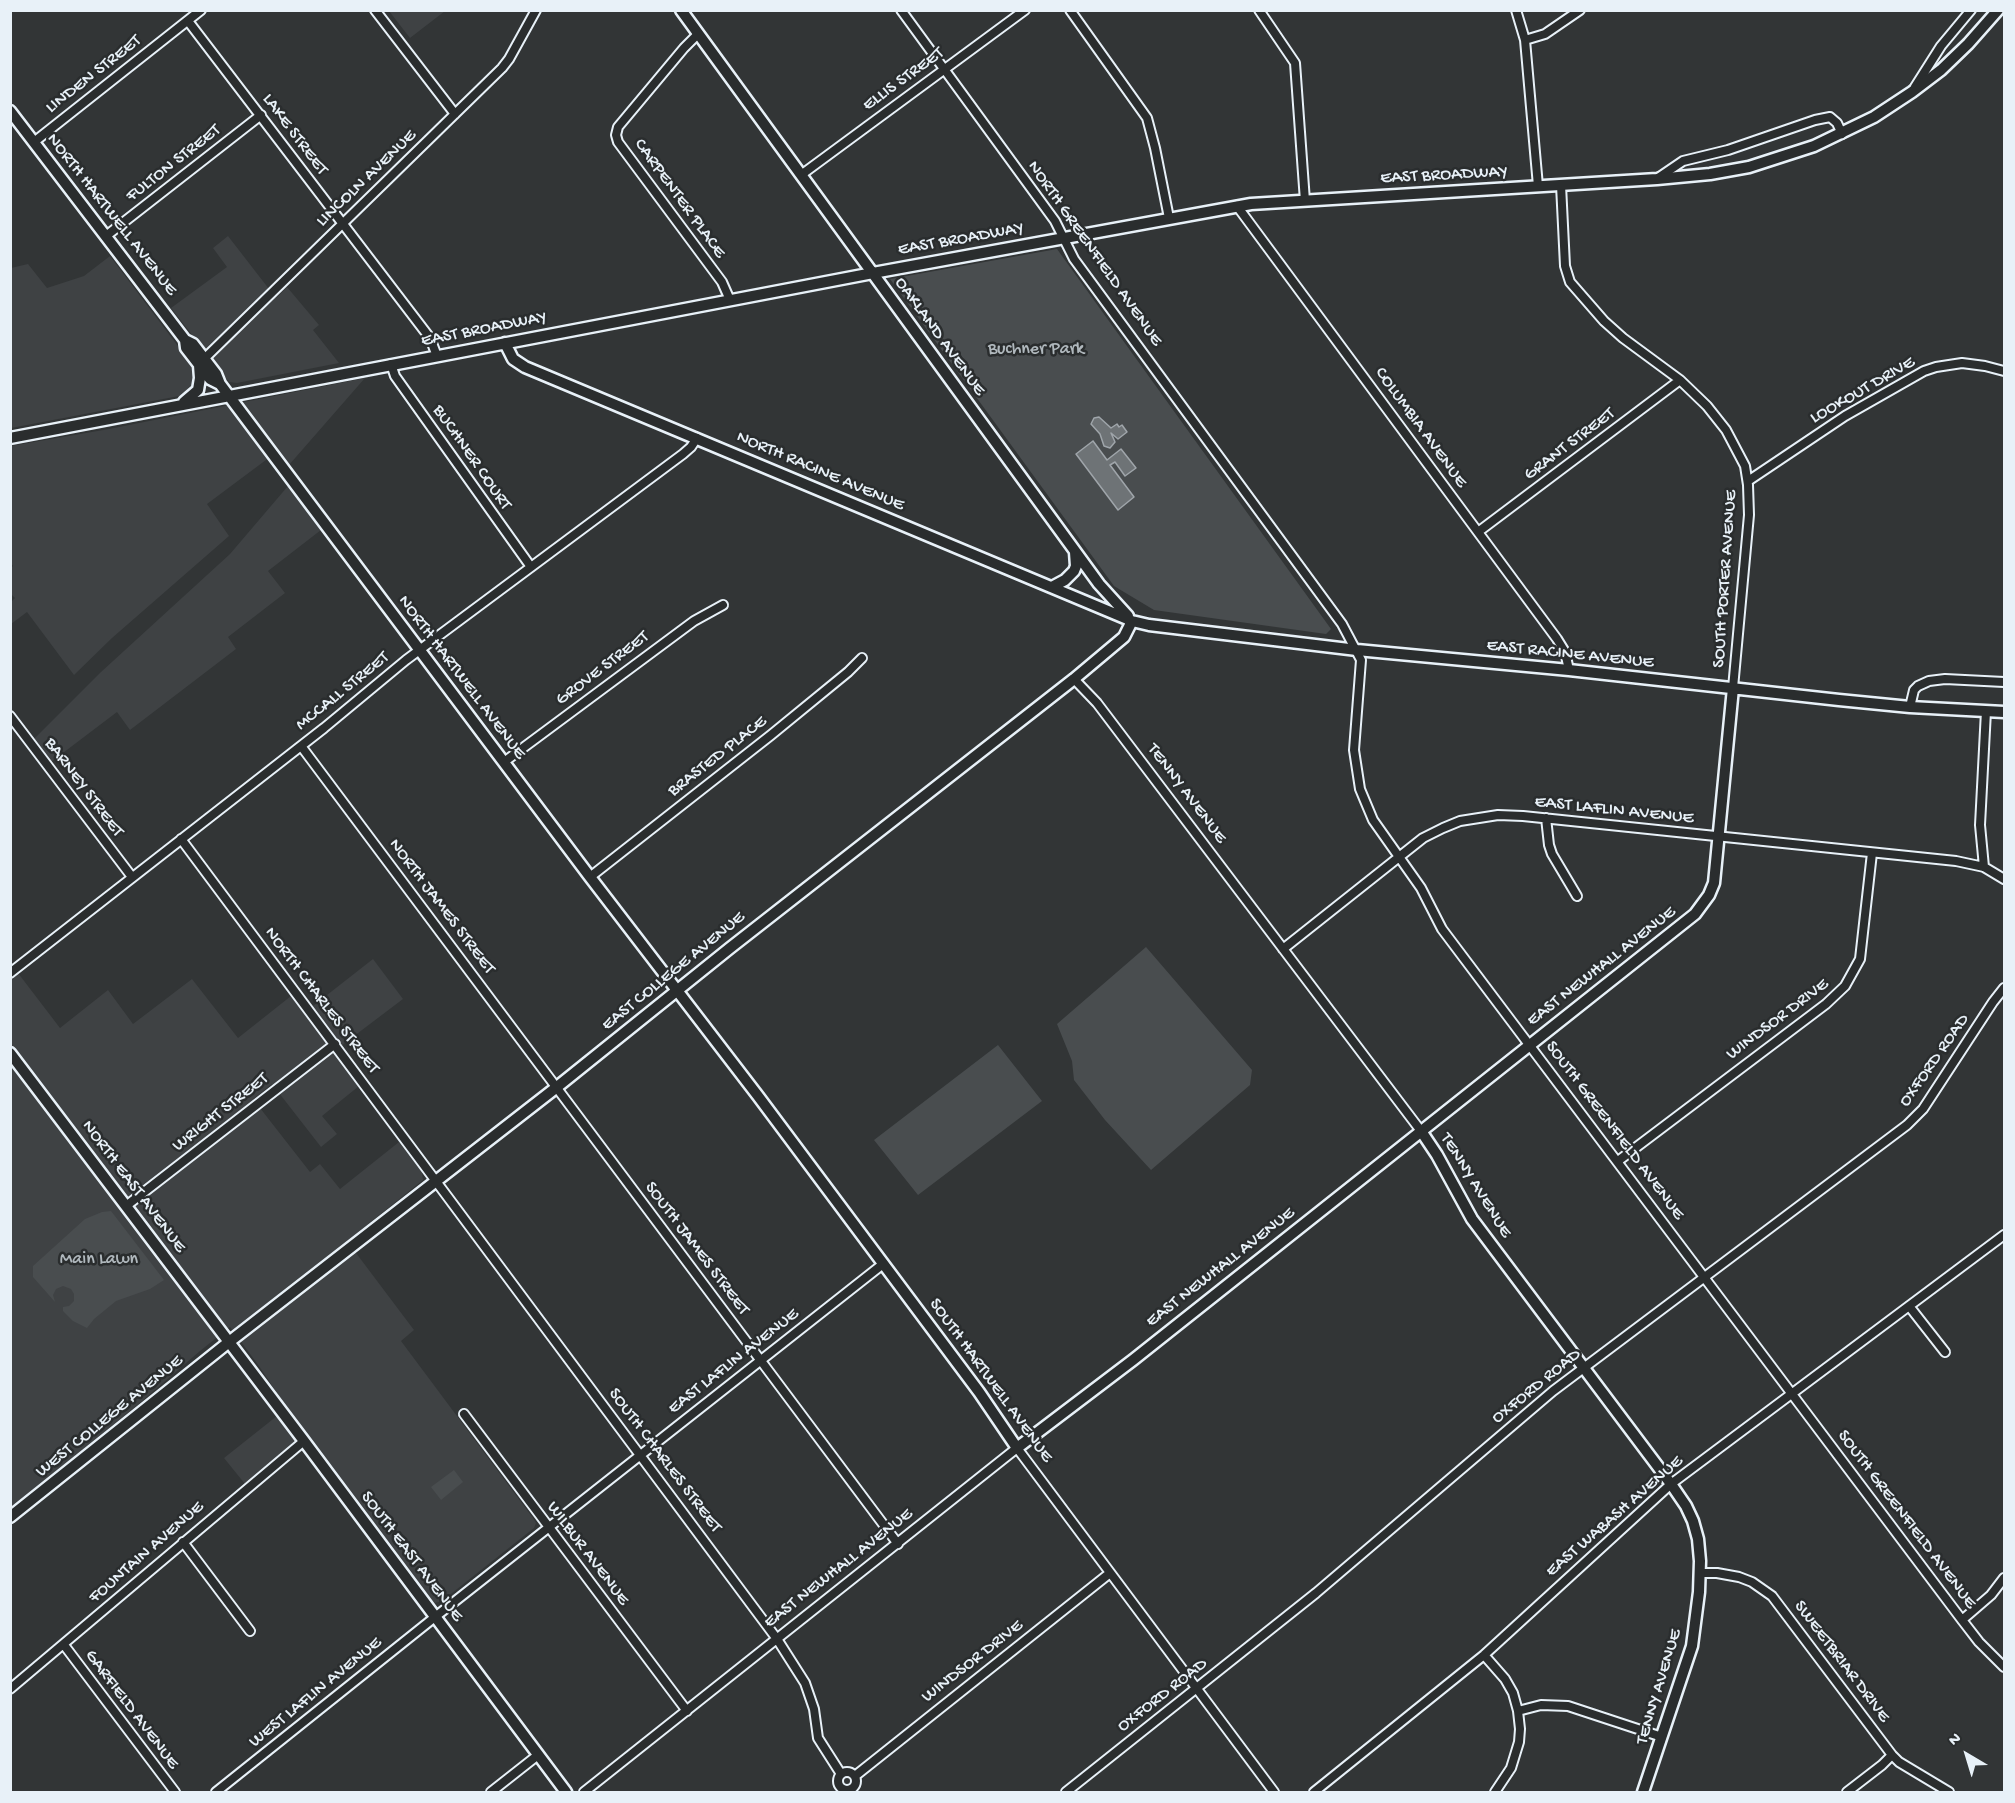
<!DOCTYPE html>
<style>
body{margin:0}
#map{position:relative;width:2015px;height:1803px;overflow:hidden;background:#323536;font-family:"Gochi Hand",sans-serif}
canvas{display:block}
.frame{position:absolute;inset:0;border:12px solid #e8f1f8;pointer-events:none}
.north{position:absolute;left:1937px;top:1725px;width:60px;height:60px;-webkit-text-stroke:4px #2a2d2e;paint-order:stroke;rotate:322deg;font-size:16px;font-weight:700;line-height:24px;text-align:center;color:#e8f1f8}
.north::after{content:'';display:block;margin:auto;width:21px;height:27px;background:#e8f1f8;clip-path:polygon(50% 0,100% 100%,50% 72%,0 100%)}
</style>
<div id="map">
<canvas width="2015" height="1803"></canvas>
<div class="frame"></div>
<div class="north">N</div>
</div>
<script>
const context = document.querySelector('canvas').getContext('2d');
context.lineJoin = 'round';
function fillPath(path, color) { context.fillStyle = color; context.fill(path, 'evenodd'); }
const poly = rows => new Path2D(rows.map(r => 'M' + r).join(''));
function trace(path, color, width, dash) { context.strokeStyle = color; context.lineWidth = width; context.lineCap = dash ? 'butt' : 'round'; context.setLineDash(dash || []); context.stroke(path); }
function write(font, color, halo, rows, align = 'center') {
  context.font = font + ' "Gochi Hand",sans-serif'; context.lineWidth = 5; context.setLineDash([]); context.textBaseline = 'middle'; context.strokeStyle = halo; context.fillStyle = color; for (const [text, x, y, turn = 0] of rows) {
    context.save(); context.translate(x, y); context.rotate((+turn || 0) * Math.PI / 180); context.textAlign = isNaN(turn) ? turn : align; if (halo) context.strokeText(text, 0, 0); context.fillText(text, 0, 0); context.restore();
  }
}
fillPath(poly([
 [389,11,445,11,410,38],
 [228,236,276,298,287,287,319,325,313,330,339,363,237,383,229,382,171,308,227,267,213,248],
 [110,256,190,362,195,369,197,384,187,394,179,396,11,428,11,268,28,264,47,288,84,276],
 [365,378,289,465,278,451,207,504,229,536,112,638,74,675,27,612,11,624,11,602,15,598,10,593,11,568,13,566,10,562,11,446,109,429],
 [288,486,321,530,268,571,285,593,228,637,236,649,130,730,117,712,51,762,34,739,101,672,230,554],
 [373,959,403,999,333,1052,359,1086,322,1116,337,1134,321,1147,272,1084,253,1099,310,1172,320,1164,340,1189,399,1142,422,1172,423,1180,347,1241,414,1330,401,1341,533,1518,536,1523,534,1528,442,1601,435,1603,430,1600,307,1435,245,1484,224,1458,287,1408,259,1366,230,1327,200,1351,141,1402,11,1508,11,979,18,973,60,1028,108,990,133,1024,192,979,238,1038,291,996,304,1013]
]), '#3f4244');
fillPath(poly([
 [1057,249,1331,629,1326,634,1154,610,1114,586,890,279],
 [1146,947,1252,1070,1250,1085,1151,1170,1105,1120,1074,1080,1072,1061,1057,1024],
 [998,1045,1042,1101,918,1195,874,1140],
 [111,1211,164,1280,150,1289,116,1301,94,1319,87,1328,73,1321,63,1311,63,1307,69,1306,74,1301,74,1294,71,1289,63,1286,56,1289,53,1295,55,1302,33,1277,33,1266,85,1219,102,1212],
 [454,1470,463,1482,441,1500,431,1487]
]), '#494d4f');
const water = poly([
 [1099,417,1111,428,1117,424,1119,427,1122,425,1127,432,1118,439,1111,433,1115,442,1110,448,1104,446,1100,434,1091,424,1094,418,1099,417],
 [1093,441,1107,460,1121,449,1136,468,1125,476,1115,462,1110,465,1134,497,1118,510,1076,454,1093,441]
]);
fillPath(water, '#6e7376');
trace(water, '#9fa5aa', 1.5);
const street = poly([
 [375,10,455,114],
 [901,10,1055,221,1074,259,1342,624,1361,660,1354,750,1360,789,1373,820,1421,888,1442,929,1962,1620,1979,1642,2004,1667],
 [1070,10,1147,118,1155,148,1169,218],
 [1259,10,1295,63,1305,201],
 [1516,10,1525,40,1538,186],
 [188,21,430,338,437,356],
 [698,34,684,48,618,127,616,135,618,142,722,282,730,300],
 [1525,40,1545,34,1580,10],
 [1915,87,1941,46,1971,10],
 [34,142,201,10],
 [801,175,1025,10],
 [1658,178,1683,161,1728,150,1815,120,1830,117,1837,123,1842,134],
 [1561,185,1565,266,1570,282,1604,321,1623,338,1680,380,1707,406,1726,430,1745,466,1748,485,1749,515,1733,688],
 [1237,206,1557,639,1565,652,1569,670],
 [106,236,261,115],
 [204,359,502,68,509,59,536,10],
 [391,364,395,376,531,567],
 [1748,481,1845,416,1924,371,1936,367,1962,363,1985,366,2004,371],
 [1478,532,1680,380],
 [1074,679,1097,703,1421,1131],
 [1910,707,1914,690,1918,686,1929,681,1945,679,2004,682],
 [10,716,132,877],
 [301,746,898,1544],
 [504,762,694,621,723,605],
 [1546,818,1549,845,1552,854,1577,896],
 [181,839,777,1639,805,1683,814,1709,818,1738,841,1774],
 [1984,867,1980,825,1986,711],
 [590,877,771,735,848,672,862,658],
 [1283,949,1423,838,1443,828,1460,821,1498,815,1523,816,1956,861,1984,867,2004,879],
 [10,973,324,728,406,660,683,454,691,447,697,438],
 [1618,1161,1826,1004,1845,986,1860,959,1872,853],
 [126,1206,335,1044],
 [1909,1306,1945,1352],
 [464,1414,687,1711],
 [183,1542,250,1631],
 [1700,1573,1717,1573,1739,1577,1752,1582,1772,1596,1892,1755,1899,1762,1949,1792],
 [1962,1620,1991,1595,2004,1578],
 [64,1645,175,1792],
 [1484,1655,1505,1679,1513,1693,1518,1711,1520,1729,1519,1742,1511,1768,1495,1792],
 [10,1689,304,1441],
 [1518,1711,1541,1705,1568,1706,1662,1737],
 '838 1781a9 9 0 1 1 18 0a9 9 0 1 1-18 0Z',
 [855,1776,1110,1573],
 [216,1792,435,1617,883,1264],
 [491,1792,538,1755],
 [584,1792,1017,1448,1274,1792],
 [1066,1792,1316,1593,1553,1391,1907,1125,1923,1109,1993,1002,2004,988],
 [1314,1792,1484,1655,1671,1484,2004,1235],
 [1847,1792,1882,1765,1892,1755]
]);
const secondary = poly([
 [681,10,1099,584,1128,616],
 [10,111,185,340,193,344,216,374,220,384,590,877,758,1096,979,1392,1017,1448,1133,1360,1695,914,1709,895,1714,883,1733,688],
 [185,340,186,348,210,379,220,384],
 [505,343,513,359,525,367,1132,621,1149,625,1357,650,1569,670,1839,700,1910,707,2004,712],
 [184,402,198,390,200,378,199,365],
 [10,438,873,273,1251,204,1657,179,1710,174,1749,167,1814,146,1874,117,1912,92,1941,70,1968,44,1998,10],
 [1052,587,1065,580,1074,571,1076,566,1075,552],
 [10,1053,304,1441,566,1792],
 [1421,1131,1437,1155,1472,1219,1671,1484,1686,1506,1693,1521,1698,1539,1700,1561,1699,1592,1692,1646,1643,1792],
 [10,1517,229,1342,557,1087,730,948,1074,679,1124,637,1132,621]
]);
trace(street, '#e8f1f8', 12);
trace(secondary, '#e8f1f8', 15);
trace(street, '#2a2d2e', 8);
trace(secondary, '#2a2d2e', 10);
write('18px', '#e8f1f8', '#2a2d2e', [
 ["LINDEN STREET",94,75,-38],
 ["ELLIS STREET",904,80,-36],
 ["LAKE STREET",294,135,53],
 ["FULTON STREET",174,164,-38],
 ["EAST BROADWAY",1444,176,-3],
 ["LINCOLN AVENUE",367,179,-44],
 ["CARPENTER PLACE",679,199,54],
 ["NORTH HARTWELL AVENUE",111,215,52],
 ["EAST BROADWAY",961,240,-10],
 ["NORTH GREENFIELD AVENUE",1094,254,55],
 ["EAST BROADWAY",484,330,-11],
 ["OAKLAND AVENUE",939,337,54],
 ["LOOKOUT DRIVE",1863,391,-30],
 ["COLUMBIA AVENUE",1420,428,54],
 ["GRANT STREET",1570,445,-37],
 ["BUCHNER COURT",471,458,55],
 ["NORTH RACINE AVENUE",820,472,23],
 ["SOUTH PORTER AVENUE",1726,579,-86],
 ["EAST RACINE AVENUE",1570,655,6],
 ["GROVE STREET",603,669,-37],
 ["NORTH HARTWELL AVENUE",461,678,53],
 ["MCCALL STREET",343,692,-39],
 ["BRASTED PLACE",718,757,-38],
 ["BARNEY STREET",83,788,53],
 ["TENNY AVENUE",1186,794,53],
 ["EAST LAFLIN AVENUE",1614,811,6],
 ["NORTH JAMES STREET",441,907,53],
 ["EAST NEWHALL AVENUE",1602,967,-38],
 ["EAST COLLEGE AVENUE",674,972,-39],
 ["NORTH CHARLES STREET",321,1001,53],
 ["WINDSOR DRIVE",1778,1020,-37],
 ["OXFORD ROAD",1935,1061,-55],
 ["WRIGHT STREET",221,1113,-38],
 ["SOUTH GREENFIELD AVENUE",1614,1131,53],
 ["TENNY AVENUE",1475,1186,58],
 ["NORTH EAST AVENUE",133,1187,53],
 ["SOUTH JAMES STREET",696,1249,53],
 ["EAST NEWHALL AVENUE",1221,1268,-38],
 ["EAST LAFLIN AVENUE",734,1362,-38],
 ["SOUTH HARTWELL AVENUE",990,1381,54],
 ["OXFORD ROAD",1537,1387,-39],
 ["WEST COLLEGE AVENUE",110,1417,-39],
 ["SOUTH CHARLES STREET",664,1461,53],
 ["EAST WABASH AVENUE",1615,1517,-41],
 ["SOUTH GREENFIELD AVENUE",1906,1520,53],
 ["FOUNTAIN AVENUE",147,1553,-41],
 ["WILBUR AVENUE",587,1554,53],
 ["SOUTH EAST AVENUE",411,1557,53],
 ["EAST NEWHALL AVENUE",839,1569,-38],
 ["WINDSOR DRIVE",973,1662,-38],
 ["SWEETBRIAR DRIVE",1841,1662,53],
 ["TENNY AVENUE",1660,1687,-73],
 ["WEST LAFLIN AVENUE",316,1693,-39],
 ["OXFORD ROAD",1163,1696,-38],
 ["GARFIELD AVENUE",131,1710,53]
]);
write('18px', '#b0b8bd', '#2a2d2e', [
 ["Buchner Park",1036,350],
 ["Main Lawn",99,1260]
]);
</script>
